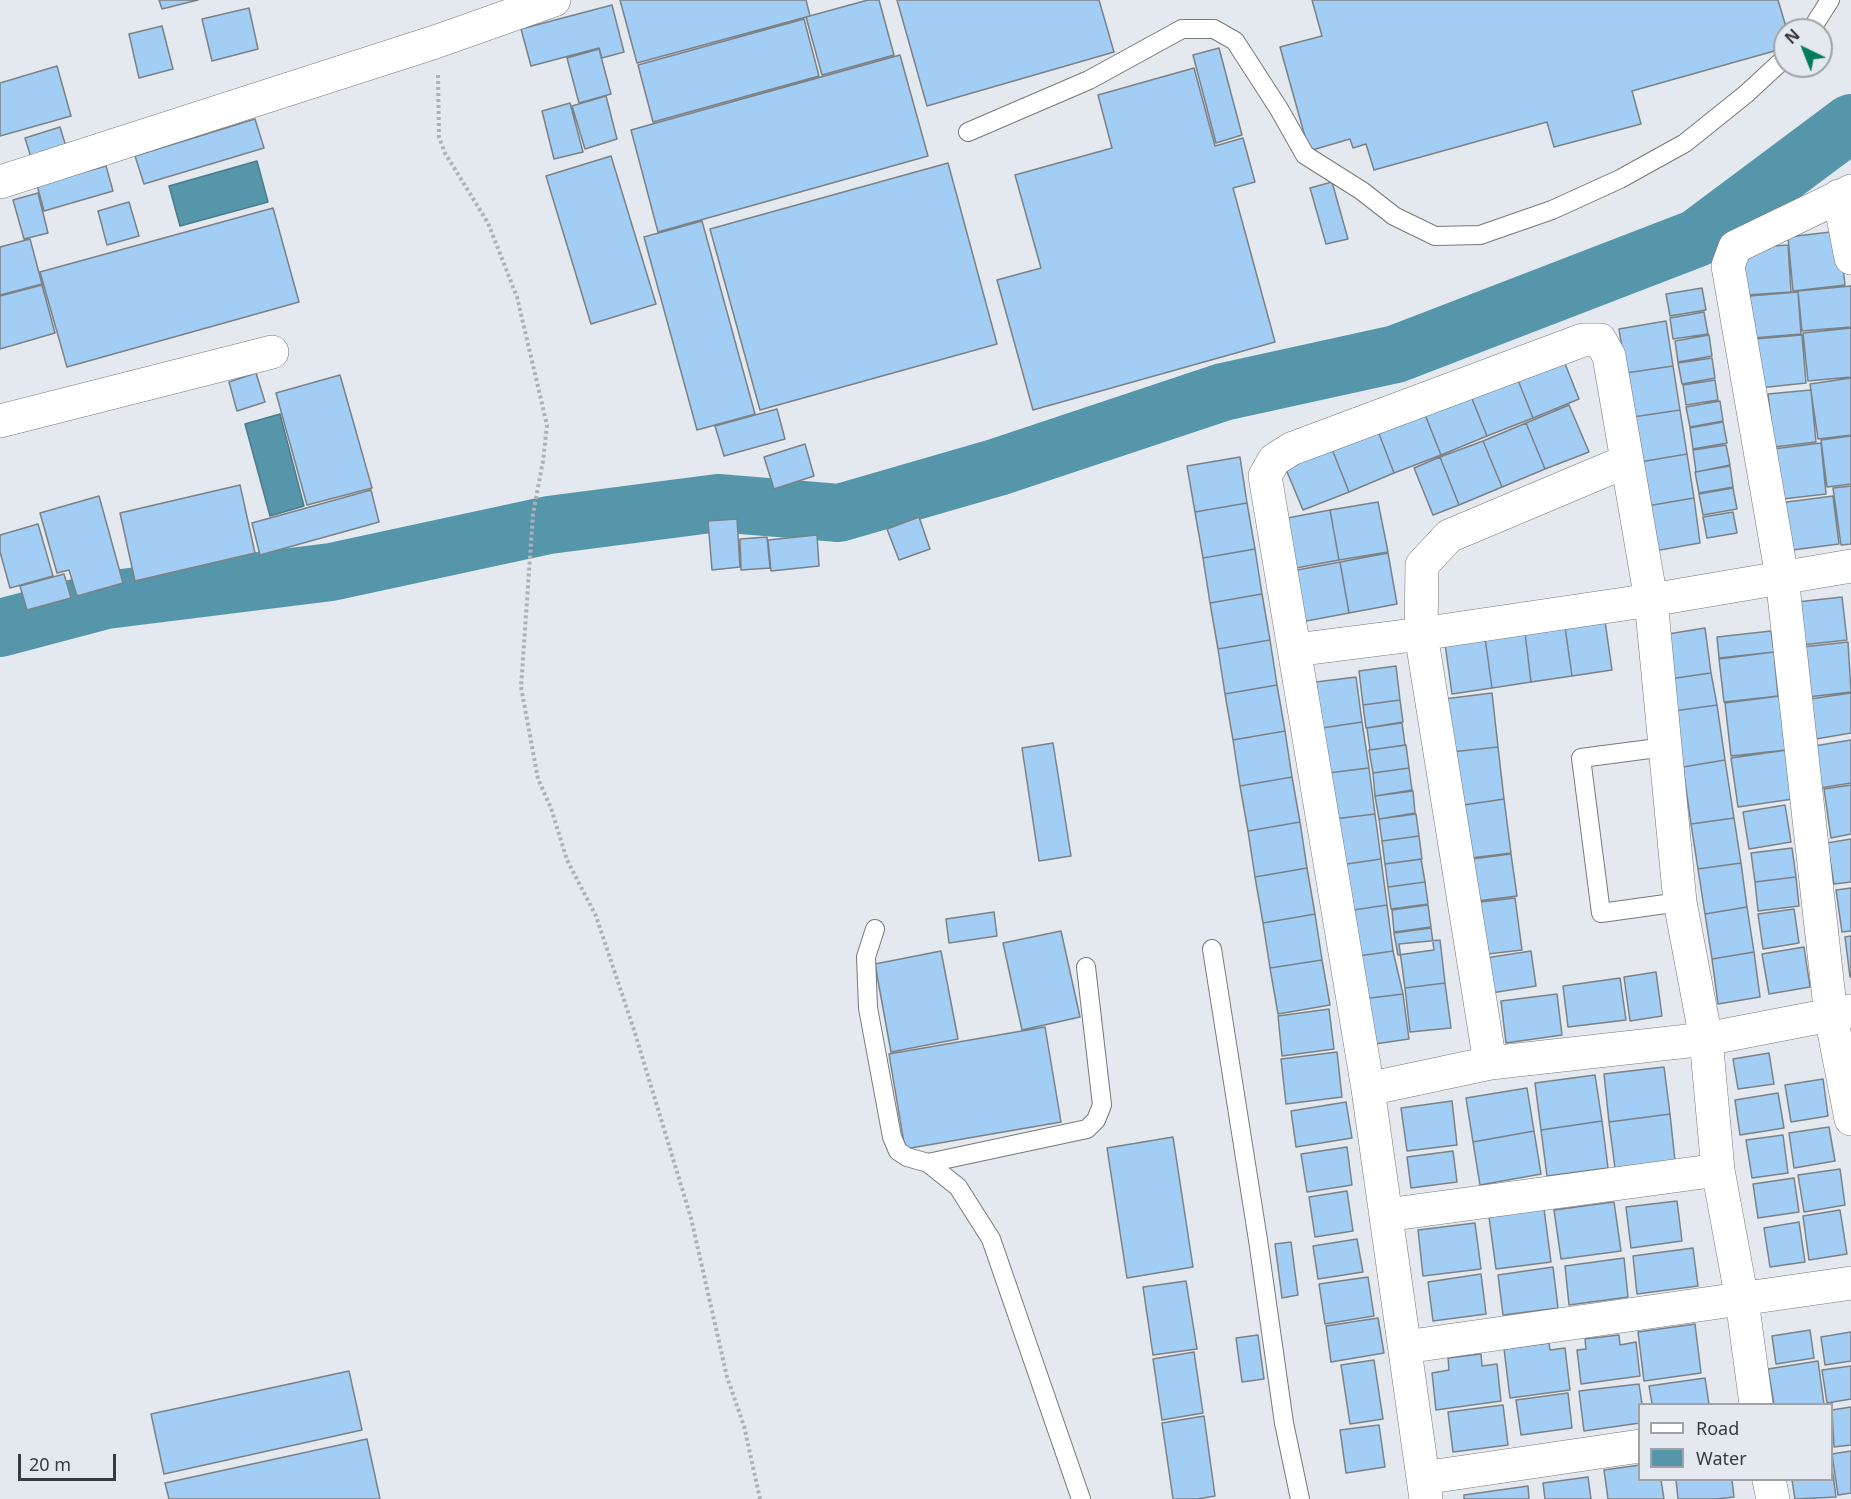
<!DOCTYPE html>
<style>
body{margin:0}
#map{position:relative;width:1851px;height:1499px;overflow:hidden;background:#e3e9ee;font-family:"Noto Sans",sans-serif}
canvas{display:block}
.legend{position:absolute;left:1638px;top:1403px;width:195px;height:78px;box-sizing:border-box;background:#e3e9ee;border:2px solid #9fa3a7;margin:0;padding:8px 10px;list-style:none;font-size:18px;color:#383b3d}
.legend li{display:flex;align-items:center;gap:12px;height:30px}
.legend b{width:30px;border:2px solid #9fa3a7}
.north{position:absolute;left:1773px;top:18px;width:60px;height:60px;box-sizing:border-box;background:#e3e9ee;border:2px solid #9fa3a7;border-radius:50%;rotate:317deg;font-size:16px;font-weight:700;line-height:24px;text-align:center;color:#383b3d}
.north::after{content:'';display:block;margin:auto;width:21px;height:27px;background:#037c5a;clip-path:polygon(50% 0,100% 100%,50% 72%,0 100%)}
.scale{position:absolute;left:18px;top:1454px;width:98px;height:27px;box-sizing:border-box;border:3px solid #383b3d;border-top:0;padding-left:8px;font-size:18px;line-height:21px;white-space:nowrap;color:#383b3d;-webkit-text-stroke:4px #e3e9ee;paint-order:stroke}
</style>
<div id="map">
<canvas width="1851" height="1499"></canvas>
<ul class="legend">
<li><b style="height:8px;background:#fff"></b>Road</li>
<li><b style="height:16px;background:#5696aa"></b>Water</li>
</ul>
<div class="north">N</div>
<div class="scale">20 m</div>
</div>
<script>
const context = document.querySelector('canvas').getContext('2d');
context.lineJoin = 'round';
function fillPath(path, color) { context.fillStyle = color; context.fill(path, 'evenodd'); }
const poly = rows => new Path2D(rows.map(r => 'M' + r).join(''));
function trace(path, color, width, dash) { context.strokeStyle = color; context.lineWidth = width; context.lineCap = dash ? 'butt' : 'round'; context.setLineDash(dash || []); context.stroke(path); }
const water = poly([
 [257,161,268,202,180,226,169,186,257,161],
 [280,414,304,506,270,516,245,424,280,414]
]);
fillPath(water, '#5696aa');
trace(water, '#4d7b89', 1.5);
trace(poly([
 [0,628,106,600,331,572,549,525,718,503,839,513,998,467,1223,392,1396,354,1697,238,1851,123]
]), '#5696aa', 58);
const building = poly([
 [159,0,198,0,162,9,159,0],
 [620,0,806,0,810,16,637,63,620,0],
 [868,0,879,0,894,55,822,75,806,17,868,0],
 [897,0,1099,0,1114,52,927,106,897,0],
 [1312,0,1778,0,1787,30,1785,30,1785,48,1632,91,1641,124,1554,147,1547,122,1374,170,1366,144,1353,148,1350,139,1309,151,1280,47,1322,36,1312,0],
 [612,5,624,52,602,58,599,48,531,66,521,29,612,5],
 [249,8,258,49,212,61,202,19,249,8],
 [804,19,819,76,653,122,638,65,804,19],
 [162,26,173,69,139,78,129,34,162,26],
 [1219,48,1242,135,1216,143,1193,55,1219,48],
 [599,49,611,94,579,103,567,58,599,49],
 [900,55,928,156,658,232,631,130,900,55],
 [57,66,71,116,0,136,0,83,57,66],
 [1194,68,1215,146,1243,138,1255,182,1233,188,1275,342,1033,410,997,280,1041,268,1015,175,1112,148,1098,95,1194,68],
 [606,96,617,139,585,149,572,106,606,96],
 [570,103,583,152,554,159,542,111,570,103],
 [255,119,264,148,144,184,135,156,255,119],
 [60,127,74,173,39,184,25,138,60,127],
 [611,156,656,304,591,324,546,176,611,156],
 [948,163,997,344,760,410,710,229,948,163],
 [106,166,113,191,44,211,37,185,106,166],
 [1332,182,1348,239,1326,244,1310,188,1332,182],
 [38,193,48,233,24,239,13,200,38,193],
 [129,202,139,236,107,245,98,211,129,202],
 [273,208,299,302,67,367,40,272,273,208],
 [702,221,755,414,697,430,644,237,702,221],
 [1839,231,1845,285,1793,291,1788,237,1839,231],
 [30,239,42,284,0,295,0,247,30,239],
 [1788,245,1791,292,1746,295,1743,248,1788,245],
 [42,285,55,333,0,349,0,296,42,285],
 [1851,286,1851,327,1802,331,1798,291,1851,286],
 [1702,288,1706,310,1670,316,1666,294,1702,288],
 [1798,292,1801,334,1753,338,1750,296,1798,292],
 [1704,312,1708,334,1673,339,1670,318,1704,312],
 [1666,321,1673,366,1626,373,1619,329,1666,321],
 [1851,328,1851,377,1808,381,1803,333,1851,328],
 [1709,335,1712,356,1678,362,1675,341,1709,335],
 [1802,335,1806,383,1759,388,1755,339,1802,335],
 [1562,356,1579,399,1533,418,1516,375,1562,356],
 [1712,358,1715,378,1682,384,1678,363,1712,358],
 [1673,366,1680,410,1633,417,1626,373,1673,366],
 [256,373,265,402,237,411,229,382,256,373],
 [340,375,372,488,307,505,276,393,340,375],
 [1516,375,1533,418,1487,436,1470,394,1516,375],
 [1851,378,1851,435,1818,439,1810,384,1851,378],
 [1715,380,1718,400,1686,405,1683,385,1715,380],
 [1811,390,1816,442,1774,447,1768,394,1811,390],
 [1470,394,1487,436,1441,455,1424,412,1470,394],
 [1720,401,1723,421,1690,427,1686,407,1720,401],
 [1569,405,1589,452,1545,469,1526,423,1569,405],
 [777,409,785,439,724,456,715,426,777,409],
 [1680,410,1687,454,1640,462,1633,417,1680,410],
 [1424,412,1441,455,1394,473,1378,431,1424,412],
 [1723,422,1727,443,1693,449,1690,428,1723,422],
 [1526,423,1545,469,1502,487,1483,441,1526,423],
 [1378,431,1394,473,1349,492,1332,449,1378,431],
 [1851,436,1851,484,1827,487,1821,440,1851,436],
 [1483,441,1502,487,1459,505,1440,457,1483,441],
 [1821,443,1826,494,1783,499,1773,449,1821,443],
 [805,444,814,476,774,489,764,457,805,444],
 [1726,445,1730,465,1696,472,1693,450,1726,445],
 [1332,449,1349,492,1303,510,1285,467,1332,449],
 [1687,454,1694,498,1647,506,1640,462,1687,454],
 [1240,457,1247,503,1195,512,1187,466,1240,457],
 [1440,457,1459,505,1433,515,1414,468,1440,457],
 [1730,466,1733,487,1699,493,1695,472,1730,466],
 [240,485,255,553,135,581,120,513,240,485],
 [1851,486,1851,544,1841,545,1833,488,1851,486],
 [1733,488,1737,509,1703,515,1699,494,1733,488],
 [371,490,379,522,260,555,252,523,371,490],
 [99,496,123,583,77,596,69,570,57,573,40,513,99,496],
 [1833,496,1839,544,1785,551,1779,503,1833,496],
 [1694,498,1700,543,1654,551,1647,506,1694,498],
 [1378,502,1388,552,1339,560,1330,510,1378,502],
 [1247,503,1255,549,1203,558,1195,512,1247,503],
 [1330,510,1339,560,1291,569,1282,519,1330,510],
 [1733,512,1737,533,1707,538,1703,517,1733,512],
 [919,517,930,549,899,560,887,529,919,517],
 [737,519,740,567,712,570,708,521,737,519],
 [38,524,53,576,10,588,0,552,0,535,38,524],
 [817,535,819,566,771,571,768,540,817,535],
 [767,537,770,568,741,570,740,539,767,537],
 [1255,549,1262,594,1210,603,1203,558,1255,549],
 [1388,553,1397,604,1349,613,1340,562,1388,553],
 [1340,562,1349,613,1301,622,1292,571,1340,562],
 [64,574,71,598,27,610,20,586,64,574],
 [1262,594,1270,640,1218,649,1210,603,1262,594],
 [1842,597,1847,640,1802,645,1797,602,1842,597],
 [1605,621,1612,670,1572,676,1565,627,1605,621],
 [1565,627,1572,676,1531,682,1525,633,1565,627],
 [1705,628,1711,673,1669,679,1662,635,1705,628],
 [1771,631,1774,652,1719,658,1717,637,1771,631],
 [1525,633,1531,682,1492,688,1485,638,1525,633],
 [1485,638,1492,688,1452,694,1445,644,1485,638],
 [1270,640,1277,685,1225,694,1218,649,1270,640],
 [1848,642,1851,692,1808,697,1802,647,1848,642],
 [1774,652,1778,696,1724,702,1719,659,1774,652],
 [1396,666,1400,700,1363,705,1359,671,1396,666],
 [1711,673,1717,705,1674,711,1669,679,1711,673],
 [1356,677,1362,722,1322,728,1316,682,1356,677],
 [1277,685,1285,731,1233,740,1225,694,1277,685],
 [1492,693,1498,747,1451,752,1444,699,1492,693],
 [1851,693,1851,733,1816,739,1810,699,1851,693],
 [1780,696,1786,750,1731,756,1725,703,1780,696],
 [1400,700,1403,722,1366,728,1363,705,1400,700],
 [1717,705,1725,760,1683,767,1674,711,1717,705],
 [1362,722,1369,768,1328,773,1322,728,1362,722],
 [1402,723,1405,745,1370,750,1367,728,1402,723],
 [1285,731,1292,777,1240,786,1233,740,1285,731],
 [1851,740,1851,783,1820,788,1814,746,1851,740],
 [1053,743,1071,856,1039,861,1022,748,1053,743],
 [1406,745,1409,768,1373,773,1369,750,1406,745],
 [1498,747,1504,799,1457,806,1451,752,1498,747],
 [1787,750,1793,799,1738,807,1731,758,1787,750],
 [1725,760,1734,818,1691,824,1683,767,1725,760],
 [1369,768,1375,814,1334,819,1328,773,1369,768],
 [1409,768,1412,790,1375,796,1373,773,1409,768],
 [1292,777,1300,822,1248,831,1240,786,1292,777],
 [1851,785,1851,834,1831,838,1824,789,1851,785],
 [1413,791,1415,813,1379,819,1375,796,1413,791],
 [1504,799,1511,853,1463,859,1457,806,1504,799],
 [1785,805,1791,842,1749,849,1743,812,1785,805],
 [1375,814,1381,859,1340,865,1334,819,1375,814],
 [1416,814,1419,836,1382,841,1379,819,1416,814],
 [1734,818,1741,863,1698,869,1691,824,1734,818],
 [1300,822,1307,868,1255,877,1248,831,1300,822],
 [1419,836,1422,859,1385,864,1382,841,1419,836],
 [1851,839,1851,882,1834,884,1827,843,1851,839],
 [1792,848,1796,877,1755,882,1751,853,1792,848],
 [1511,854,1517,896,1469,902,1464,860,1511,854],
 [1381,859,1387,905,1347,911,1340,865,1381,859],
 [1421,859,1425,882,1388,887,1385,864,1421,859],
 [1741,863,1747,907,1705,914,1698,869,1741,863],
 [1307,868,1315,914,1263,923,1255,877,1307,868],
 [1796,877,1799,906,1758,911,1755,882,1796,877],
 [1425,882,1428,904,1391,909,1388,887,1425,882],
 [1851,888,1851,931,1842,932,1836,890,1851,888],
 [1515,898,1522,950,1479,955,1472,903,1515,898],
 [1387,905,1393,951,1352,957,1347,911,1387,905],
 [1428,905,1431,927,1394,932,1392,910,1428,905],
 [1747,907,1754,952,1712,959,1705,914,1747,907],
 [1794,909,1799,943,1763,949,1758,914,1794,909],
 [994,912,997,936,949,943,946,919,994,912],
 [1315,914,1322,960,1270,968,1263,923,1315,914],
 [1431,928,1434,950,1398,955,1394,933,1431,928],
 [1061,931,1080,1017,1022,1030,1003,943,1061,931],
 [1851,936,1851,977,1850,977,1845,937,1851,936],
 [1440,940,1445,983,1405,988,1399,944,1440,940],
 [1804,947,1810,987,1769,994,1762,954,1804,947],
 [941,951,958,1039,891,1052,875,964,941,951],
 [1393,951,1403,994,1362,999,1352,957,1393,951],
 [1531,951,1536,986,1491,993,1485,958,1531,951],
 [1754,952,1760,997,1718,1004,1712,959,1754,952],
 [1322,960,1330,1005,1278,1014,1270,968,1322,960],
 [1656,972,1662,1016,1630,1021,1624,977,1656,972],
 [1620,978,1626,1020,1568,1027,1563,986,1620,978],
 [1445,983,1451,1028,1410,1032,1405,988,1445,983],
 [1403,994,1409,1039,1368,1045,1362,999,1403,994],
 [1557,994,1562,1035,1506,1043,1501,1001,1557,994],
 [1329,1009,1334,1049,1282,1056,1278,1016,1329,1009],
 [1045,1027,1061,1122,905,1149,889,1054,1045,1027],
 [1337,1052,1342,1097,1286,1104,1281,1059,1337,1052],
 [1769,1053,1774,1084,1738,1089,1733,1059,1769,1053],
 [1664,1067,1670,1114,1609,1122,1604,1074,1664,1067],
 [1595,1075,1602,1121,1541,1130,1535,1083,1595,1075],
 [1823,1079,1828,1116,1791,1122,1785,1085,1823,1079],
 [1527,1088,1534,1131,1473,1142,1466,1098,1527,1088],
 [1778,1093,1784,1128,1740,1135,1735,1100,1778,1093],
 [1452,1101,1457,1145,1407,1151,1401,1108,1452,1101],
 [1346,1102,1352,1138,1296,1147,1291,1111,1346,1102],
 [1670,1114,1675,1161,1615,1168,1609,1122,1670,1114],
 [1602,1121,1608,1168,1547,1176,1541,1130,1602,1121],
 [1829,1127,1835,1161,1794,1168,1789,1133,1829,1127],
 [1534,1131,1541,1174,1480,1185,1473,1142,1534,1131],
 [1783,1135,1788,1173,1752,1178,1746,1140,1783,1135],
 [1173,1137,1193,1267,1127,1278,1107,1148,1173,1137],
 [1347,1147,1352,1185,1307,1192,1301,1154,1347,1147],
 [1453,1151,1457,1182,1411,1188,1407,1157,1453,1151],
 [1840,1169,1845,1205,1804,1212,1798,1175,1840,1169],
 [1794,1178,1799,1212,1758,1218,1753,1184,1794,1178],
 [1347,1191,1353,1231,1315,1237,1309,1197,1347,1191],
 [1677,1201,1682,1241,1631,1248,1626,1207,1677,1201],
 [1614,1202,1621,1251,1561,1259,1554,1210,1614,1202],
 [1544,1209,1551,1262,1496,1269,1489,1217,1544,1209],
 [1840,1210,1847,1254,1809,1260,1803,1216,1840,1210],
 [1799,1222,1805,1262,1770,1267,1764,1228,1799,1222],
 [1475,1223,1481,1269,1423,1276,1418,1230,1475,1223],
 [1357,1239,1363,1272,1318,1279,1313,1246,1357,1239],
 [1291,1242,1298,1295,1282,1298,1275,1244,1291,1242],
 [1693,1248,1698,1286,1637,1294,1633,1256,1693,1248],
 [1624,1258,1628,1297,1569,1305,1565,1266,1624,1258],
 [1553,1267,1558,1308,1503,1315,1498,1275,1553,1267],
 [1481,1274,1486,1314,1433,1321,1428,1282,1481,1274],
 [1368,1277,1374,1316,1325,1324,1319,1284,1368,1277],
 [1186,1281,1197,1349,1153,1355,1143,1287,1186,1281],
 [1378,1318,1384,1353,1331,1362,1326,1326,1378,1318],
 [1695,1324,1701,1373,1644,1381,1638,1332,1695,1324],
 [1810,1330,1814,1358,1776,1364,1772,1336,1810,1330],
 [1851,1332,1851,1361,1825,1365,1821,1337,1851,1332],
 [1258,1335,1264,1379,1242,1382,1236,1338,1258,1335],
 [1619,1335,1620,1345,1636,1342,1640,1376,1581,1384,1577,1350,1586,1349,1585,1339,1619,1335],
 [1549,1343,1550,1350,1565,1348,1570,1390,1510,1398,1504,1349,1549,1343],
 [1194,1352,1203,1413,1162,1420,1153,1359,1194,1352],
 [1481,1354,1482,1366,1497,1364,1501,1401,1436,1410,1432,1373,1449,1370,1448,1358,1481,1354],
 [1374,1360,1383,1419,1350,1424,1341,1365,1374,1360],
 [1818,1361,1824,1404,1774,1404,1768,1369,1818,1361],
 [1851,1366,1851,1399,1827,1403,1822,1370,1851,1366],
 [349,1371,362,1430,164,1474,151,1414,349,1371],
 [1705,1378,1709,1404,1652,1404,1649,1386,1705,1378],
 [1639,1384,1642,1404,1640,1404,1640,1423,1584,1431,1579,1391,1639,1384],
 [1568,1393,1572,1428,1521,1435,1516,1400,1568,1393],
 [1503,1405,1508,1445,1453,1452,1448,1412,1503,1405],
 [1851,1407,1851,1445,1834,1447,1832,1410,1851,1407],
 [1204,1416,1215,1496,1197,1499,1173,1499,1162,1423,1204,1416],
 [1379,1425,1385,1467,1346,1473,1340,1430,1379,1425],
 [367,1439,380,1499,169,1499,165,1483,367,1439],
 [1851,1451,1851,1493,1838,1495,1832,1454,1851,1451],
 [1640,1465,1640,1480,1661,1480,1664,1499,1608,1499,1604,1470,1640,1465],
 [1832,1467,1836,1497,1795,1499,1792,1480,1832,1480,1832,1467],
 [1588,1477,1591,1499,1545,1499,1543,1483,1588,1477],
 [1676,1480,1732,1480,1734,1497,1716,1499,1678,1499,1676,1480],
 [1528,1486,1529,1499,1464,1499,1464,1495,1528,1486]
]);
fillPath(building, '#a2cef5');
trace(building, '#7c8186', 1.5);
const lane = poly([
 [1811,30,1830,0],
 [968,132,1089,80,1182,29,1214,29,1235,41,1279,109,1305,155,1362,191,1394,216,1435,236,1480,235,1552,210,1620,179,1685,143,1746,94,1785,58],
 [1665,747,1581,758,1601,913,1680,902],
 [875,929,866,957,868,1008,892,1137,898,1151,907,1157,928,1163,958,1187,991,1239,1081,1499],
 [1212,949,1258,1240,1284,1423,1300,1499],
 [928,1163,1087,1129,1096,1120,1102,1105,1086,967]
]);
const street = poly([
 [0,182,435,42,554,0],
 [1851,191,1735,247,1728,266,1782,577,1831,1016,1851,1119],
 [1839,196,1851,258],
 [0,421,272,352],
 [1295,650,1421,634,1651,600,1851,566],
 [1490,1063,1421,634,1422,565,1449,536,1627,461],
 [1368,1089,1490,1063,1706,1039,1851,1011],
 [1386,1215,1718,1170],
 [1405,1347,1851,1283],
 [1423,1478,1640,1446],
 [1769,1480,1773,1499],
 [1426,1499,1368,1089,1265,476,1274,460,1291,449,1583,340,1600,340,1609,356,1651,600,1680,902,1706,1039,1718,1170,1742,1300,1756,1404]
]);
trace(lane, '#74797e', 20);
trace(street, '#74797e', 34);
trace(poly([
 [438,75,439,137,445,153,488,223,517,297,547,425,543,461,533,514,521,687,538,779,551,808,567,860,596,916,634,1030,691,1218,727,1377,744,1426,760,1499]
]), '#adb2b6', 4, [3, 3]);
trace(lane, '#fff', 18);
trace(street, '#fff', 33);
</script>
